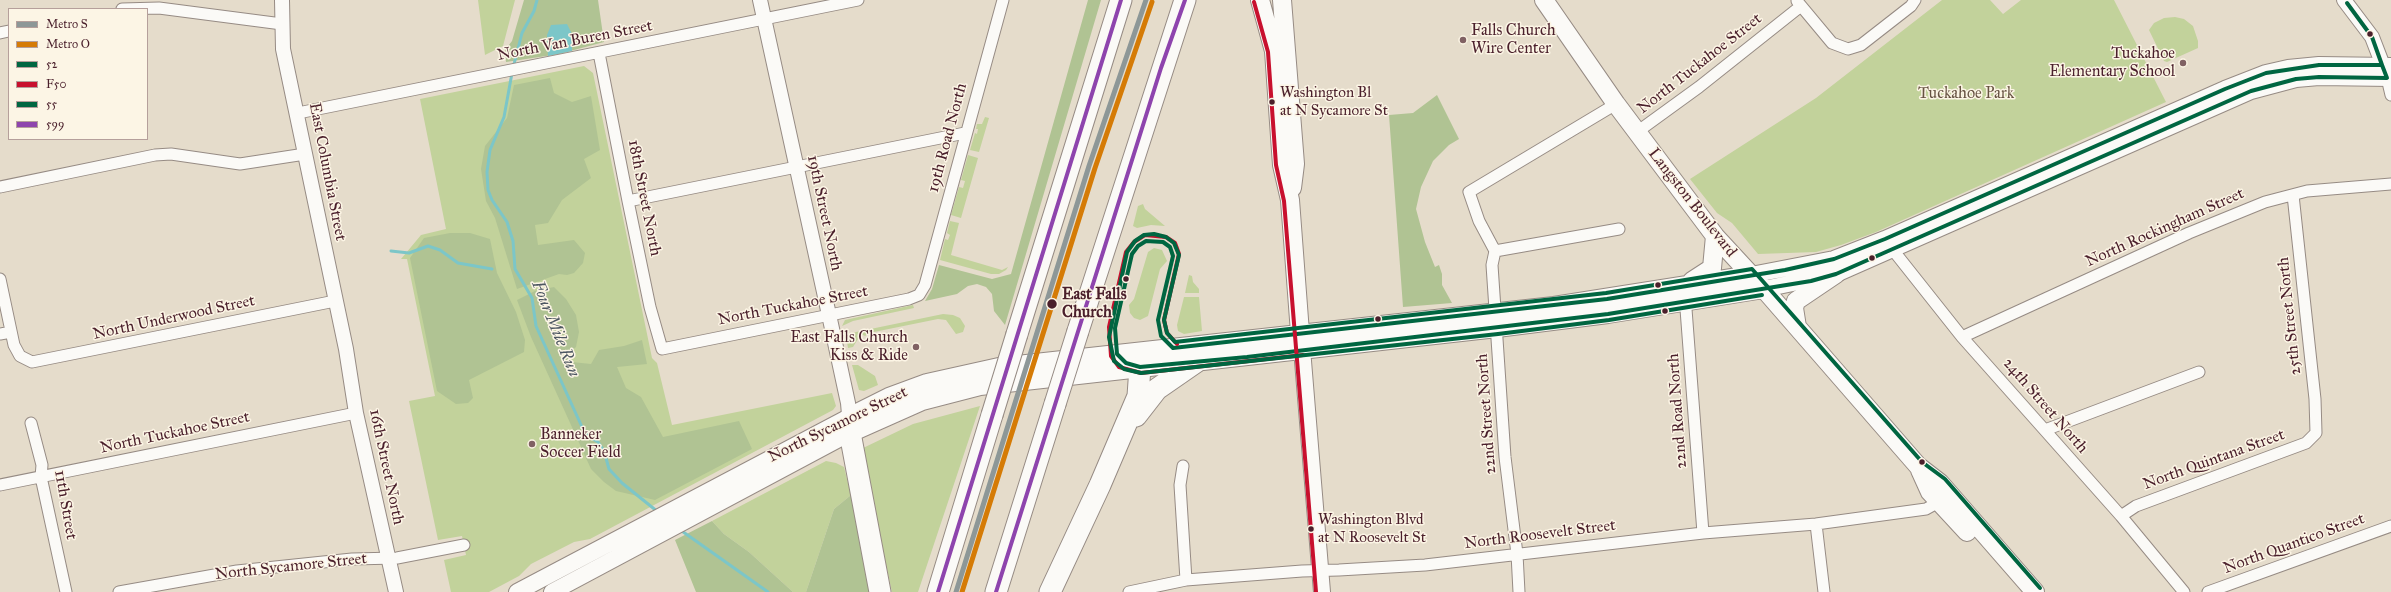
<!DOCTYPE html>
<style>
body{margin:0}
#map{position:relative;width:2391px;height:592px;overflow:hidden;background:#e5dccb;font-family:"IM FELL Great Primer",serif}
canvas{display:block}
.legend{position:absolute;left:8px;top:8px;width:140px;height:132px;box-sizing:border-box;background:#fcf5e5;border:1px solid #b59f9b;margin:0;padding:5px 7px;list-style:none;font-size:12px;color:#4a1f2b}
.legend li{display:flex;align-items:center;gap:8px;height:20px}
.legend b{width:20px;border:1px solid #b59f9b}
</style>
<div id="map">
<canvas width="2391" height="592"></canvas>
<ul class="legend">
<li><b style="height:5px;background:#8d9797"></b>Metro S</li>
<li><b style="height:5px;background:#d57b06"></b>Metro O</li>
<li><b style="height:5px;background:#006641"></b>52</li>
<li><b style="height:5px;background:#c8102e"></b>F50</li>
<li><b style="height:5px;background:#006641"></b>55</li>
<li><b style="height:5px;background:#8e44ad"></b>599</li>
</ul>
</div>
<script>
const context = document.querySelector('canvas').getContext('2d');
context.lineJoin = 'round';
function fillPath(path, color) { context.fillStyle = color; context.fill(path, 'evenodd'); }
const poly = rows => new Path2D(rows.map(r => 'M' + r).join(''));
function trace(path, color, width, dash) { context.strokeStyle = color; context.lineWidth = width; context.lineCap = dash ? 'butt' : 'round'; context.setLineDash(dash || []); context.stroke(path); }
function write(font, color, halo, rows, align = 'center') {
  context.font = font + ' "IM FELL Great Primer",serif'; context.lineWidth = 3; context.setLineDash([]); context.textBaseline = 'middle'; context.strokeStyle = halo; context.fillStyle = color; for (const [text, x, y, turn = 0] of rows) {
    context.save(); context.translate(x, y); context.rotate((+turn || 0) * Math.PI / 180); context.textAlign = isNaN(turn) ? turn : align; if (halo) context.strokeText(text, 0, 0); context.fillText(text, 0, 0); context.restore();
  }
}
fillPath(poly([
 [478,0,515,0,503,46,485,55],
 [1942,0,1990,0,2003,14,2021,0,2114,0,2166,102,1876,232,1841,245,1816,252,1758,254,1732,223,1717,213,1690,179,1816,98],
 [2175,17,2184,19,2193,26,2198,41,2198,48,2167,62,2164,61,2149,30,2154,23,2164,18],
 [584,66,593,73,652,358,657,363,672,425,832,393,836,406,833,410,590,539,574,542,531,564,519,576,489,592,451,592,444,560,466,555,462,536,438,540,409,401,435,396,407,259,401,259,421,235,446,229,420,99],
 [985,117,989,118,979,152,970,150,975,133,977,134,978,129,976,129,977,124,982,124],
 [968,155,978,158,961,218,951,215,959,187,963,188,965,181,961,180],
 [1143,204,1145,209,1165,226,1151,225,1137,228,1133,226,1138,206],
 [950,221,959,223,951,255,1002,270,1008,267,1006,270,999,274,991,274,940,260,945,239,948,240,950,235,947,233],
 [1154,248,1162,250,1167,261,1160,269,1148,316,1140,320,1134,318,1130,313,1129,305,1134,299,1148,252],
 [1189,275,1192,276,1193,282,1199,289,1199,293,1185,293],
 [1184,297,1199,297,1202,331,1184,334,1178,331,1177,325],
 [913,305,914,308,853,321,842,326,845,320],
 [943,314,953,315,960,318,965,326,963,332,956,334,946,320,938,319,869,333,865,336,861,334,853,347,848,348,846,336,856,332],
 [852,365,858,365,875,376,878,385,864,391,859,390],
 [980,406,918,592,892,592,861,449,913,424],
 [826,461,836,463,844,467,851,495,834,509,806,592,793,592,749,552,724,534,712,521]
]), '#c2d29b');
fillPath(poly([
 [524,0,598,0,604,42,559,54,506,62,505,50,512,41],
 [1088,0,1101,0,1005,325,994,311,992,294,986,287,977,284,968,286,957,294,925,301,932,289,939,265,992,279,1011,274],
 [550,78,554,93,572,102,591,96,600,150,584,159,591,178,562,200,548,223,535,225,538,245,574,240,585,253,583,263,574,273,567,275,559,274,517,289,495,218,486,201,481,169,485,146,507,118,514,85],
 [1437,95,1459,139,1449,145,1433,161,1421,187,1416,209,1425,242,1435,267,1439,265,1442,274,1442,285,1452,303,1403,307,1389,115,1413,113],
 [450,233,470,233,490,239,497,273,516,312,525,340,524,352,469,380,473,398,468,403,456,404,437,391,410,258,424,238],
 [554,287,566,299,576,315,579,332,576,347,567,355,572,362,591,364,599,350,624,346,642,340,647,364,617,367,626,388,641,397,663,437,739,421,752,449,655,500,616,491,604,482,591,469,531,337,517,300,535,291],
 [851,495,864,553,870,592,806,592,834,509],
 [712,521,724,534,749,552,793,592,696,592,675,540]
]), '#b0c393');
fillPath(poly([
 [567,24,572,34,572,51,548,56,547,35,551,25]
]), '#7cc6c8');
trace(poly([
 [513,68,522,33,534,11,537,0],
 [512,73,504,117,490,150,487,172,488,190,492,200,507,222,513,241,515,269,532,298,536,326,582,427,588,436,598,442,604,451,609,469,622,483,658,512],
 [391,251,409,253,428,246,440,250,458,263,492,269],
 [679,529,768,592]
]), '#7cc6c8', 3);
const minor = poly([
 [1797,1,1832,43,1848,49,1861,45,1911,6,1915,0],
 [122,9,159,8,282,24],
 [0,33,9,31],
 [599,53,628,201,650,307,662,349,909,299,919,295,925,285,1003,0],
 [2387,78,2391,95],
 [298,113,858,0],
 [1637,132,1699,87,1801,6],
 [0,187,155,155,171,154,240,164,305,154],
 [628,201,965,133],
 [1889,245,1962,337,2121,516,2184,592],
 [1495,251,1619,229],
 [0,279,14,345,20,356,32,362,335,301],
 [1685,296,1703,533],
 [0,334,11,332],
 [1962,337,2189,233,2265,202,2307,191,2391,184],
 [31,423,42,465,41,477,66,592],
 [2045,430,2199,372],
 [1183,466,1180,485,1186,580],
 [0,485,356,413],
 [2121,516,2136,506,2306,443,2316,433,2315,399,2293,195],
 [1816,524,1824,592],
 [119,592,237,571,352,559,397,558,464,545],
 [1129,592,1186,580,1302,571,1339,570,1425,565,1703,533,1816,524,1926,509,1944,499],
 [1519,592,1517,554,1505,457,1492,265,1495,251,1479,221,1469,192,1616,104],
 [2208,592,2391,526]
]);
const tertiary = poly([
 [282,0,283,49,346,349,356,413,396,592],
 [760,0,831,324,848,403,850,426],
 [2344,0,2372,37,2387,76]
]);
const secondary = poly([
 [1751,275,1834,259,1885,239,2225,89,2266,73,2288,68,2319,65,2391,66],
 [1764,289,1836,274,2251,91,2296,79,2319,77,2391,78],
 [1302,349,1322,592],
 [517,592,849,417],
 [552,592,850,433]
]);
const primary = poly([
 [1260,0,1274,51,1282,165,1290,200,1301,346],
 [1282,0,1295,164,1292,188],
 [1544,0,1616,104,1715,236,1764,289,1918,466,1940,483,2035,592],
 [1692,281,1712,268,1715,236],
 [1797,327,1794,308,1796,301,1836,274],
 [849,417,889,397,927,383,999,367,1554,306,1751,275],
 [850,433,922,401,980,386,1497,328,1608,314,1764,289],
 [1920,470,1930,492,1967,532]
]);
const motorway = poly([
 [1078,331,1185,0],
 [1017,334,1121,0],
 [1136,416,1157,389,1196,362],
 [850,433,880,592],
 [938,592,992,415],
 [996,592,1055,404],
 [1050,592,1100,485,1138,396,1140,367]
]);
trace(minor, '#968b84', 13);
trace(tertiary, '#968b84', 16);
trace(secondary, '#968b84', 18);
trace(primary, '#968b84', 20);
trace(motorway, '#968b84', 23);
trace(minor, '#fbfaf7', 11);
trace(tertiary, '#fbfaf7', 14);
trace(secondary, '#fbfaf7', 16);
trace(primary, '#fbfaf7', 18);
trace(motorway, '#fbfaf7', 21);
const motorwayBridge = poly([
 [1055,404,1078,331],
 [992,415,1017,334]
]);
trace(motorwayBridge, '#968b84', 23, []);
trace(motorwayBridge, '#fbfaf7', 21);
trace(poly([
 [2347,3,2372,37,2382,65],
 [2319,65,2382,65,2387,78,2319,77,2296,79,2251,91,1836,274,1811,281,1608,314,1247,357,1140,367,1126,363,1117,354,1115,328,1132,254,1138,246,1146,241,1163,242,1170,247,1173,256,1158,320,1161,336,1173,348,1607,299,1785,270,1834,259,1885,239,2225,89,2266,73,2319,65]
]), '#006641', 4);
trace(poly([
 [1254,2,1268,52,1276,165,1284,201,1316,592],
 [1177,344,1167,333,1164,320,1179,254,1175,243,1166,237,1145,235,1134,242,1126,252,1109,327,1111,356,1119,367,1141,373,1303,355]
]), '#c8102e', 4);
trace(poly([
 [1762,295,1609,320,1498,334,1141,373,1124,369,1114,361,1109,337,1127,252,1135,241,1144,235,1154,234,1166,237,1174,243,1179,255,1164,320,1167,333,1175,342,1606,293,1752,269,1922,462,1945,479,2040,588]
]), '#006641', 4);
trace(poly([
 [938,592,1121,0],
 [996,592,1161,68,1185,0]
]), '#8e44ad', 4);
trace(poly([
 [956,592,1089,166,1146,0]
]), '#8d9797', 5);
trace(poly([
 [962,592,1095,168,1152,2]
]), '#d57b06', 5);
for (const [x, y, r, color] of [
 [2370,34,3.5,"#4a1f2b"],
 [1463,40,4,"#806163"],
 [2183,63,4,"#806163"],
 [1272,102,3.5,"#4a1f2b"],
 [1872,258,3.5,"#4a1f2b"],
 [1126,279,3.5,"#4a1f2b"],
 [1658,285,3.5,"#4a1f2b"],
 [1052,304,5.5,"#4a1f2b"],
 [1665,311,3.5,"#4a1f2b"],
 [1378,319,3.5,"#4a1f2b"],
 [916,347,4,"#806163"],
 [532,444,4,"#806163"],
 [1922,462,3.5,"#4a1f2b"],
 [1311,529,3.5,"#4a1f2b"]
]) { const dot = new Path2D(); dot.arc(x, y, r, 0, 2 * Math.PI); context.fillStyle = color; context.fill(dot); trace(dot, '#fcf5e5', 1.5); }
write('15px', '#4a1f2b', '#fcf5e5', [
 ["Washington Bl",1280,93],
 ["at N Sycamore St",1280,111],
 ["Washington Blvd",1318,520],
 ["at N Roosevelt St",1318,538]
], 'left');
write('16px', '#4a1f2b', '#fcf5e5', [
 ["Falls Church",1471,31],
 ["Wire Center",1471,49],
 ["Tuckahoe",2175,54,"right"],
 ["Elementary School",2175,72,"right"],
 ["East Falls Church",908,338,"right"],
 ["Kiss & Ride",908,356,"right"],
 ["Banneker",540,435],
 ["Soccer Field",540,453]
], 'left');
write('16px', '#4a1f2b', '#fcf5e5', [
 ["North Van Buren Street",575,41,-11],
 ["North Tuckahoe Street",1700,64,-38],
 ["19th Road North",948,138,-75],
 ["East Columbia Street",327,172,79],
 ["18th Street North",644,198,79],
 ["Langston Boulevard",1692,203,52],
 ["19th Street North",824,213,78],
 ["North Rockingham Street",2165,228,-24],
 ["North Tuckahoe Street",793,306,-11],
 ["25th Street North",2290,316,-96],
 ["North Underwood Street",174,318,-12],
 ["24th Street North",2045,406,49],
 ["22nd Road North",1678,411,-94],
 ["22nd Street North",1487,414,-94],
 ["North Sycamore Street",838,425,-26],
 ["North Tuckahoe Street",175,433,-12],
 ["North Quintana Street",2214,460,-20],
 ["16th Street North",386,467,78],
 ["11th Street",65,505,80],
 ["North Roosevelt Street",1540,535,-7],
 ["North Quantico Street",2294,544,-20],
 ["North Sycamore Street",291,567,-6]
]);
write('16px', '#665241', '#fcf5e5', [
 ["Tuckahoe Park",1966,94]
]);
write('bold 16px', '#4a1f2b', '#fcf5e5', [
 ["East Falls",1062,295],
 ["Church",1062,313]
], 'left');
write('italic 17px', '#4c5661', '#fcf5e5', [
 ["Four Mile Run",555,329,68]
]);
</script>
